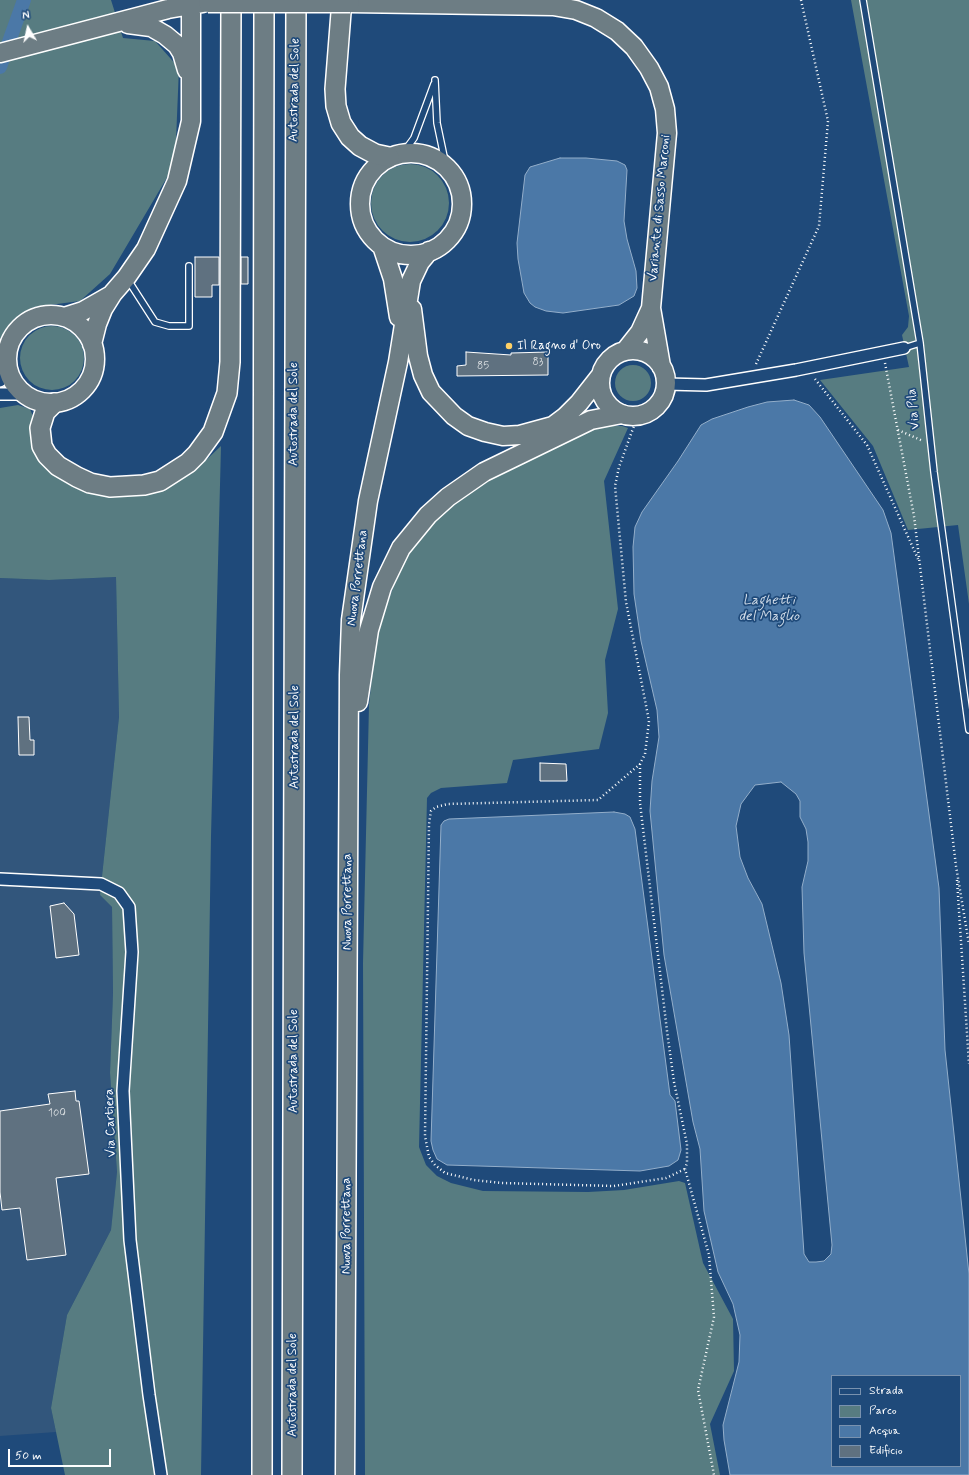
<!DOCTYPE html>
<style>
body{margin:0}
#map{position:relative;width:969px;height:1475px;overflow:hidden;background:#1f4a7a;font-family:Mynerve,sans-serif}
canvas{display:block}
.legend{position:absolute;left:831px;top:1375px;width:130px;height:92px;box-sizing:border-box;background:#1f4a7a;border:1px solid #7992af;margin:0;padding:5px 7px;list-style:none;font-size:12px;color:#fff}
.legend li{display:flex;align-items:center;gap:8px;height:20px}
.legend b{width:20px;border:1px solid #7992af}
.north{position:absolute;left:8px;top:8px;width:40px;height:40px;-webkit-text-stroke:3px #1f4a7a;paint-order:stroke;rotate:351deg;font-size:11px;font-weight:700;line-height:16px;text-align:center;color:#fff}
.north::after{content:'';display:block;margin:auto;width:14px;height:18px;background:#fff;clip-path:polygon(50% 0,100% 100%,50% 72%,0 100%)}
.scale{position:absolute;left:8px;top:1449px;width:103px;height:18px;box-sizing:border-box;border:2px solid #fff;border-top:0;padding-left:5px;font-size:12px;line-height:14px;white-space:nowrap;color:#fff;-webkit-text-stroke:3px #1f4a7a;paint-order:stroke}
</style>
<div id="map">
<canvas width="969" height="1475"></canvas>
<ul class="legend">
<li><b style="height:5px;background:#1f4a7a"></b>Strada</li>
<li><b style="height:11px;background:#577c81"></b>Parco</li>
<li><b style="height:11px;background:#4b78a7"></b>Acqua</li>
<li><b style="height:11px;background:#5f7180"></b>Edificio</li>
</ul>
<div class="north">N</div>
<div class="scale">50 m</div>
</div>
<script>
const context = document.querySelector('canvas').getContext('2d');
context.lineJoin = 'round';
function fillPath(path, color) { context.fillStyle = color; context.fill(path, 'evenodd'); }
const poly = rows => new Path2D(rows.map(r => 'M' + r).join(''));
function trace(path, color, width, dash) { context.strokeStyle = color; context.lineWidth = width; context.lineCap = dash ? 'butt' : 'round'; context.setLineDash(dash || []); context.stroke(path); }
function write(font, color, halo, rows, align = 'center') {
  context.font = font + ' Mynerve,sans-serif'; context.lineWidth = 3.5; context.setLineDash([]); context.textBaseline = 'middle'; context.strokeStyle = halo; context.fillStyle = color; for (const [text, x, y, turn = 0] of rows) {
    context.save(); context.translate(x, y); context.rotate((+turn || 0) * Math.PI / 180); context.textAlign = isNaN(turn) ? turn : align; if (halo) context.strokeText(text, 0, 0); context.fillText(text, 0, 0); context.restore();
  }
}
fillPath(poly([
 [116,577,119,717,100,895,112,907,113,993,110,1073,117,1172,111,1230,67,1315,51,1408,56,1432,0,1436,0,578,49,580]
]), '#32567c');
fillPath(poly([
 [0,0,111,0,123,38,155,41,179,68,175,164,110,274,80,301,34,307,15,318,4,334,0,355],
 [851,0,969,0,969,604,958,525,908,530,873,446,820,380,909,367,902,335,908,327,909,316],
 '371 203a39 39 0 1 1 78 0a39 39 0 1 1-78 0Z',
 '20 358a32 32 0 1 1 64 0a32 32 0 1 1-64 0Z',
 '615 383a18 18 0 1 1 36 0a18 18 0 1 1-36 0Z',
 [18,405,30,409,58,476,156,491,191,474,221,446,211,836,201,1475,65,1475,51,1408,67,1315,111,1230,117,1172,110,1073,113,993,112,907,100,895,119,717,116,577,49,580,0,578,0,408],
 [608,426,622,426,628,428,604,481,618,609,605,660,608,713,599,749,513,760,507,783,441,788,431,793,427,798,419,1147,426,1165,437,1176,451,1183,483,1191,588,1192,624,1190,679,1181,685,1183,703,1263,733,1319,734,1371,710,1424,720,1475,365,1475,363,963,369,705,377,630,401,567,411,549,436,519,456,502,483,483,537,454,586,431]
]), '#577c81');
const water = poly([
 [560,158,586,158,617,161,625,165,627,170,624,221,627,239,636,271,637,288,634,296,619,305,563,313,546,311,535,307,530,303,524,293,518,259,517,243,525,175,530,167,560,158],
 [794,400,809,405,820,417,883,510,891,533,939,888,945,1050,969,1274,969,1475,730,1475,724,1440,723,1425,739,1362,740,1335,733,1304,718,1272,704,1211,700,1149,693,1122,664,955,650,811,652,781,659,737,657,710,641,641,634,594,633,547,635,527,642,512,678,461,701,425,712,419,748,407,767,402,794,400],
 [781,782,796,794,800,801,800,817,806,829,808,842,808,861,802,887,804,953,832,1245,831,1254,824,1261,816,1262,809,1262,804,1254,789,1035,781,983,762,904,748,878,740,857,736,826,741,804,755,785,781,782],
 [832,1376,960,1376,960,1466,832,1466,832,1376],
 [614,812,625,814,630,817,635,829,670,1095,675,1101,681,1150,678,1160,669,1166,640,1171,447,1165,437,1159,433,1150,431,1141,441,825,444,821,449,819,614,812]
]);
fillPath(water, '#4b78a7');
trace(water, '#93aeca', 1);
trace(poly([
 [0,67,24,0]
]), '#4b78a7', 14);
const building = poly([
 [195,257,219,257,219,285,212,285,212,297,195,297,195,257],
 [241,257,248,257,248,284,241,284,241,257],
 [466,352,511,355,511,353,548,352,548,375,457,376,457,366,466,365,466,352],
 [18,717,29,717,30,740,34,740,34,755,19,755,18,717],
 [540,763,566,764,567,781,540,781,540,763],
 [64,903,74,914,79,955,56,958,50,906,64,903],
 [75,1091,76,1101,79,1101,89,1174,56,1178,66,1255,27,1260,20,1208,2,1210,0,1192,0,1111,50,1104,48,1094,75,1091]
]);
fillPath(building, '#5f7180');
trace(building, '#fff', 1);
const service = poly([
 [863,0,920,343,934,472,969,730],
 [435,80,437,123,446,166],
 [403,153,414,138,434,84],
 [128,280,155,322,169,326,189,326,189,266],
 [904,348,920,343]
]);
const minor = poly([
 [0,381,7,365],
 [666,384,706,385,796,370,904,348],
 [0,394,23,394],
 [0,879,101,884,119,893,129,907,132,952,123,1091,130,1240,149,1395,161,1475]
]);
const trunk = poly([
 [350,3,553,6,576,10,596,18,617,31,634,47,649,68,659,87,665,109,667,133,651,308,661,366],
 [128,24,151,27,165,35,177,45,182,53,187,70],
 [0,53,168,9,203,3],
 '360 204a51 51 0 1 1 102 0a51 51 0 1 1-102 0Z',
 [382,246,393,279,399,317],
 [412,309,418,356,423,375,431,392,454,416,468,426,485,432,503,436,520,435,553,426,565,417,579,403,601,375],
 '7 359a44 44 0 1 1 88 0a44 44 0 1 1-88 0Z',
 [64,317,83,311,111,295],
 [92,344,97,324,103,309,113,293,126,278,146,249,177,181,191,121,191,5],
 '600 383a33 33 0 1 1 66 0a33 33 0 1 1-66 0Z',
 [625,351,640,332,651,308],
 [358,702,369,630,382,587,401,548,428,515,448,497,484,472,591,420,622,414],
 [345,1475,349,675,351,620,368,501,398,362,411,281,420,262,429,251]
]);
const motorway = poly([
 [342,0,335,89,336,106,341,123,350,137,360,146,375,154,389,157],
 [54,403,45,412,40,428,42,446,47,455,58,466,77,477,90,483,110,487,144,485,160,481,188,463,197,454,213,432,227,393,230,362,231,0],
 [262,1475,264,0],
 [292,1475,296,0]
]);
trace(service, '#fff', 8);
trace(minor, '#fff', 14);
trace(trunk, '#fff', 21);
trace(motorway, '#fff', 22);
trace(poly([
 [885,363,914,516,956,866,969,944],
 [756,364,819,226,828,121,801,0],
 [815,379,867,445,918,559],
 [635,423,619,467,615,486,626,602,649,721,645,754,640,764,598,800,448,804,436,807,431,811,429,824,425,1136,429,1157,435,1165,445,1173,474,1180,502,1183,614,1186,666,1178,685,1169],
 [898,430,923,441],
 [640,764,640,803,667,1031,674,1082,687,1144,687,1163,685,1169,709,1255,714,1317,698,1390,714,1475],
 [957,880,969,1064]
]), '#fff', 2.5, [1, 3]);
trace(service, '#1f4a7a', 5.5);
trace(minor, '#1f4a7a', 11);
trace(trunk, '#6d7d84', 18);
trace(motorway, '#6d7d84', 19);
const trunkBridge = poly([
 [208,3,350,3]
]);
trace(trunkBridge, '#fff', 21, []);
trace(trunkBridge, '#6d7d84', 18);
for (const [x, y, r, color] of [
 [509,346,4,"#ffd166"]
]) { const dot = new Path2D(); dot.arc(x, y, r, 0, 2 * Math.PI); context.fillStyle = color; context.fill(dot); trace(dot, '#1f4a7a', 1.5); }
write('11px', '#d7dcdf', null, [
 ["83",538,363],
 ["85",483,367],
 ["100",57,1114]
]);
write('13px', '#fff', '#1f4a7a', [
 ["Autostrada del Sole",295,90,-89],
 ["Variante di Sasso Marconi",660,208,-85],
 ["Via Pila",914,409,-95],
 ["Autostrada del Sole",294,414,-90],
 ["Nuova Porrettana",358,578,-83],
 ["Autostrada del Sole",295,737,-90],
 ["Nuova Porrettana",348,902,-90],
 ["Autostrada del Sole",294,1061,-90],
 ["Via Cartiera",111,1123,-92],
 ["Nuova Porrettana",347,1226,-90],
 ["Autostrada del Sole",293,1385,-90]
]);
write('13px', '#fff', '#1f4a7a', [
 ["Il Ragno d' Oro",517,346]
], 'left');
write('italic 14px', '#d2dde9', '#1f4a7a', [
 ["Laghetti",769,601],
 ["del Maglio",769,617]
]);
</script>
